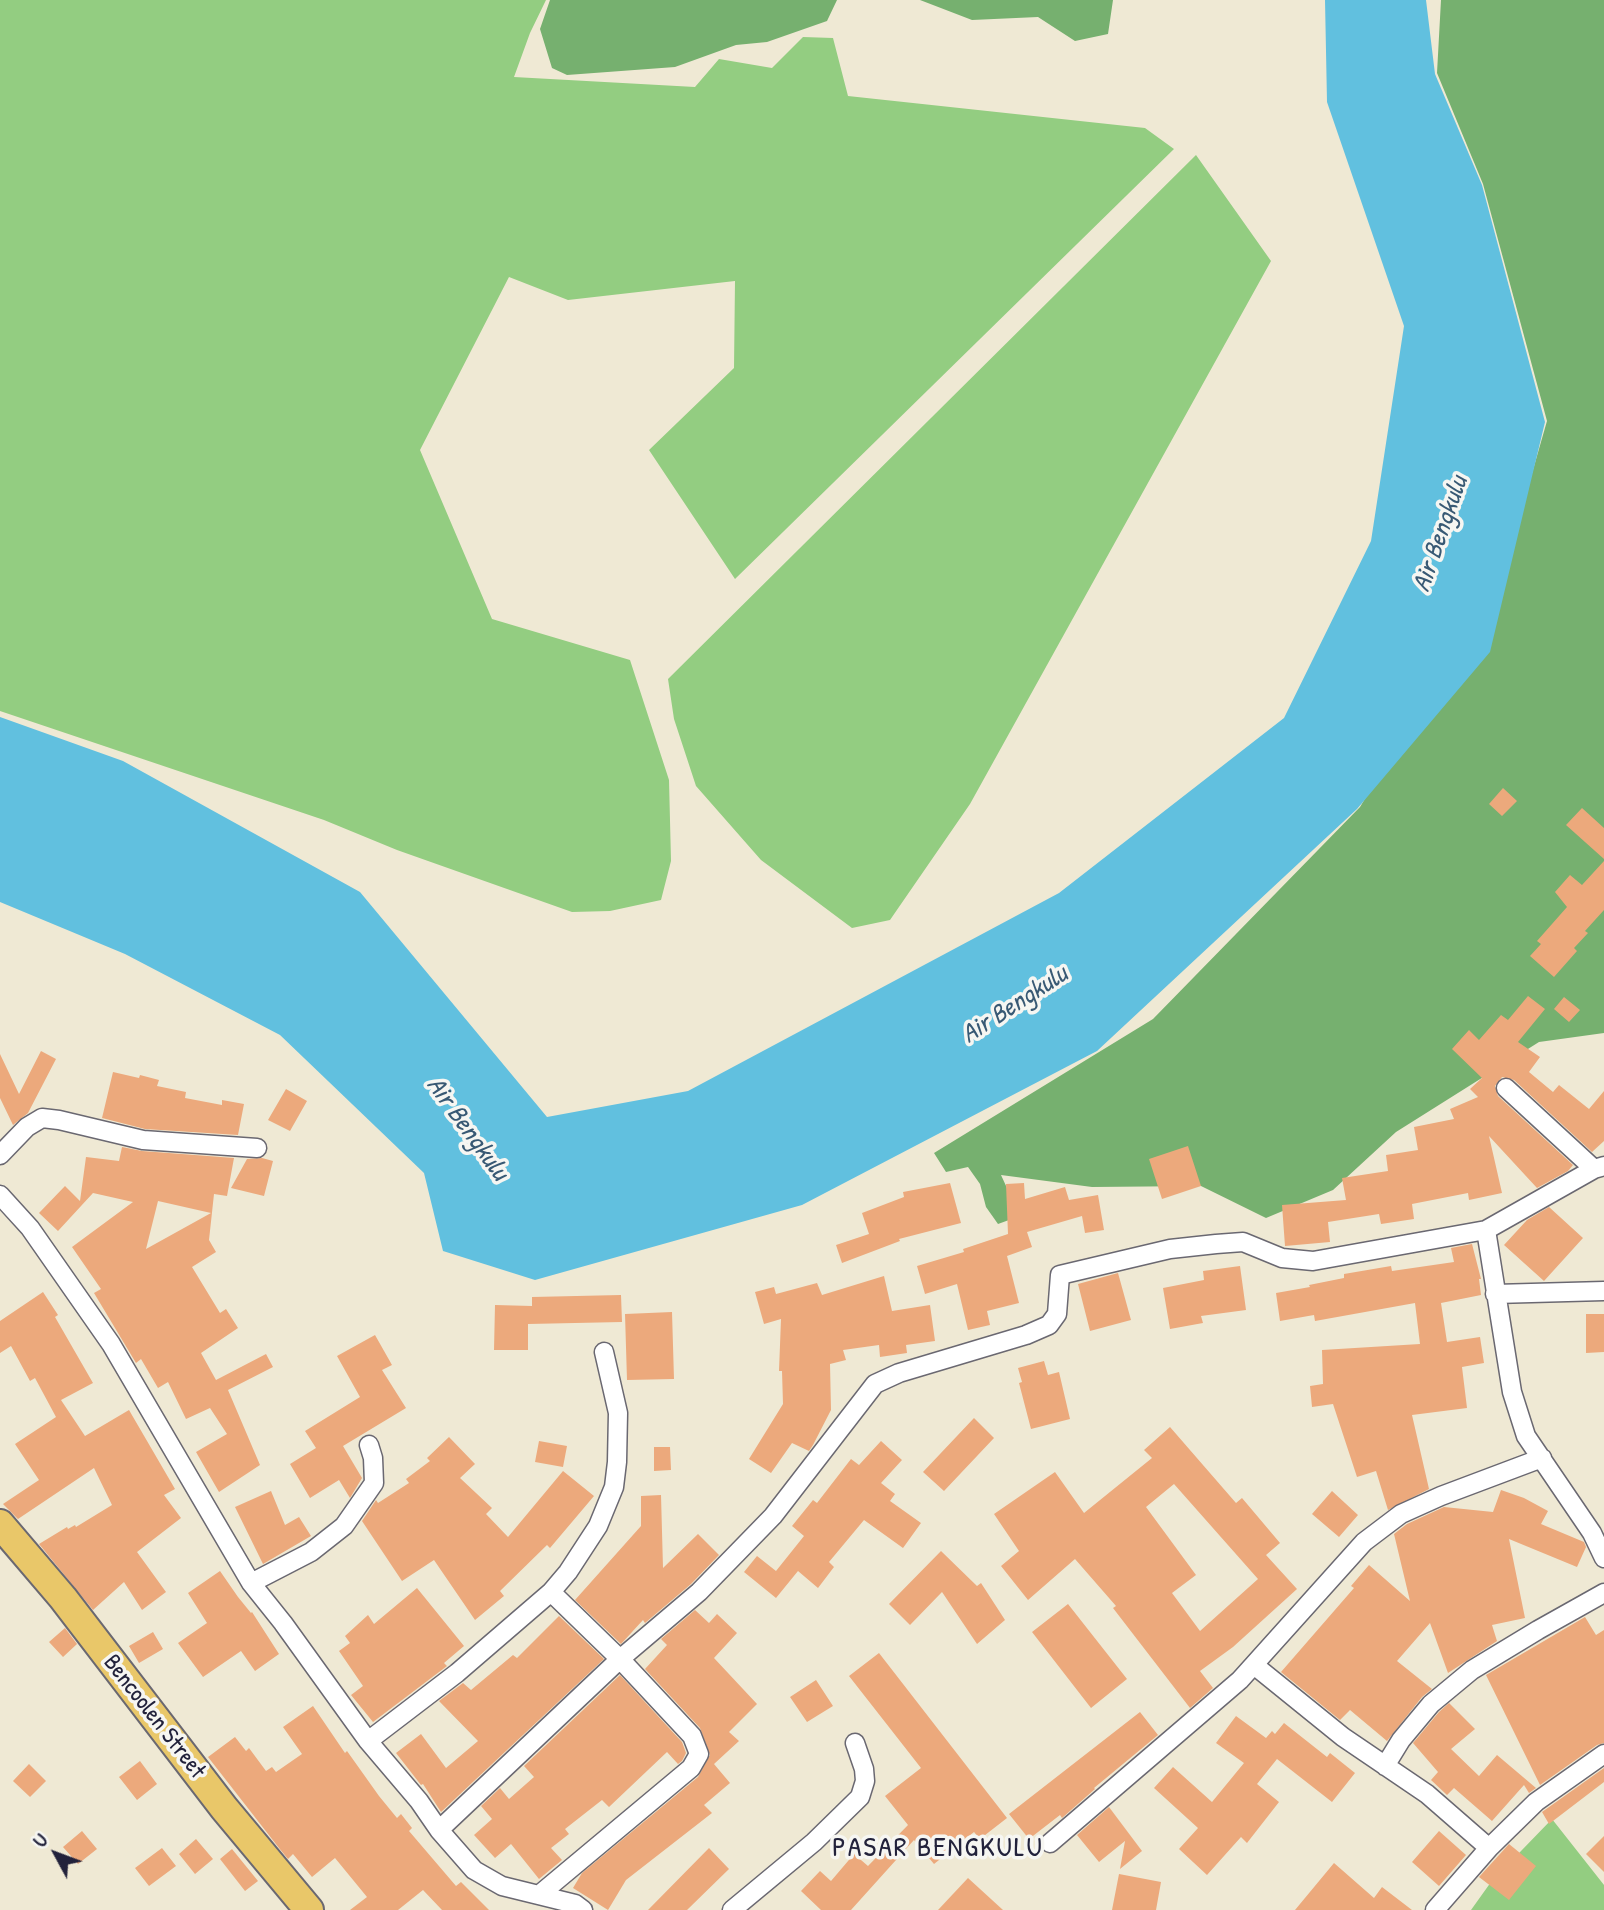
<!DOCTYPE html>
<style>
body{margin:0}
#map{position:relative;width:1604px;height:1910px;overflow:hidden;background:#efe9d4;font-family:"Patrick Hand",sans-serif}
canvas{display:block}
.north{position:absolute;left:21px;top:1819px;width:70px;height:70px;-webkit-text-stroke:5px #f6f6f2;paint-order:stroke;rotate:311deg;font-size:19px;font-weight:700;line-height:28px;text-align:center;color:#22223b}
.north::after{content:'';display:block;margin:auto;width:24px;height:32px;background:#22223b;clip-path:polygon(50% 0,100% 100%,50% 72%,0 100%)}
</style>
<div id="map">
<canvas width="1604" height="1910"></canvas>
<div class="north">U</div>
</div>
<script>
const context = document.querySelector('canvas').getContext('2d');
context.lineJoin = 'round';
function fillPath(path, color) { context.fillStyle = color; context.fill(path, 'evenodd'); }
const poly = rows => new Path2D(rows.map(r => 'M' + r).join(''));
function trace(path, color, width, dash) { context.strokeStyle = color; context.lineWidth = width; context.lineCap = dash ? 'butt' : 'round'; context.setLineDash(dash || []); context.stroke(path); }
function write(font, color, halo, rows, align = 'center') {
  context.font = font + ' "Patrick Hand",sans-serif'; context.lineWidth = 7; context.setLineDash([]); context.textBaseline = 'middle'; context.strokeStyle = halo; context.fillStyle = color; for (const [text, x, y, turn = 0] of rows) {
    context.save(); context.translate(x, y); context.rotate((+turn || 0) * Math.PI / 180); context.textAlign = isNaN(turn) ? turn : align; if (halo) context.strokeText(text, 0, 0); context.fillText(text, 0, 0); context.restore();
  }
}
fillPath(poly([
 [0,0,546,0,530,33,514,77,695,87,719,59,772,68,803,37,833,38,848,96,1145,128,1174,149,735,579,649,450,734,368,735,281,568,300,509,277,420,450,492,619,630,660,669,780,671,861,661,900,610,911,572,912,397,850,324,820,0,711],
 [1196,155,1271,261,970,804,890,920,852,928,761,860,696,786,674,719,668,679],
 [1552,1819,1604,1885,1604,1910,1471,1910,1491,1882]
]), '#93cd81');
fillPath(poly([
 [550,0,837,0,827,21,767,42,736,45,675,67,567,75,552,68,540,29],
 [920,0,1113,0,1108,34,1075,41,1038,17,972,20],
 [1441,0,1604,0,1604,1033,1539,1042,1396,1132,1333,1190,1266,1218,1201,1186,1092,1187,1001,1175,1012,1199,1009,1220,998,1224,986,1207,980,1184,968,1167,946,1172,934,1153,1153,1019,1318,850,1360,807,1506,564,1547,421,1483,184,1437,73]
]), '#76b06f');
fillPath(poly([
 [1325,0,1426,0,1435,74,1482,185,1545,422,1490,652,1357,809,1097,1051,802,1205,535,1280,443,1251,424,1173,280,1035,125,954,0,902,0,717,123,761,360,892,547,1117,688,1091,1059,893,1284,718,1371,541,1404,326,1327,102]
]), '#61c0df');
fillPath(poly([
 [1503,788,1517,801,1502,816,1489,804],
 [1582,808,1604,828,1604,859,1566,825],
 [1604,861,1604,910,1585,931,1588,933,1574,948,1577,951,1554,977,1530,956,1541,944,1537,941,1567,907,1555,892,1570,875,1582,885],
 [1528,996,1545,1009,1518,1042,1540,1057,1529,1072,1553,1092,1559,1085,1589,1109,1604,1091,1604,1141,1592,1152,1514,1080,1502,1077,1495,1086,1498,1096,1573,1165,1568,1171,1537,1188,1489,1136,1502,1193,1469,1200,1468,1193,1412,1204,1414,1219,1381,1224,1379,1214,1328,1222,1330,1242,1285,1246,1282,1205,1346,1200,1342,1178,1388,1171,1386,1155,1418,1150,1414,1127,1454,1119,1450,1109,1478,1097,1470,1089,1482,1078,1452,1049,1469,1030,1479,1040,1501,1015,1508,1020],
 [1564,997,1580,1010,1569,1022,1554,1009],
 [41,1051,56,1059,28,1113,13,1125,0,1098,0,1054,19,1094],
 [113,1072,139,1078,140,1075,159,1080,157,1086,186,1092,185,1098,222,1105,222,1100,244,1104,238,1135,145,1129,102,1118],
 [286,1089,307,1101,290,1131,268,1120],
 [1188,1146,1201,1186,1162,1199,1149,1159],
 [122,1147,142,1151,234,1158,227,1196,214,1194,209,1240,216,1252,192,1267,220,1313,226,1309,238,1328,201,1353,216,1380,266,1354,273,1367,228,1390,260,1465,219,1492,196,1452,227,1434,210,1408,186,1419,168,1382,158,1388,141,1359,136,1363,94,1293,101,1289,72,1247,133,1202,93,1193,58,1231,39,1213,65,1186,80,1201,86,1157,119,1161],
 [158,1201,211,1213,146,1249],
 [262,1158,273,1161,264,1196,231,1188,247,1159],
 [950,1183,961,1223,899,1239,900,1241,842,1263,836,1245,869,1234,862,1213,904,1197,903,1192],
 [1024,1183,1025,1199,1065,1187,1069,1200,1098,1195,1104,1230,1085,1233,1082,1216,1027,1232,1032,1247,1007,1256,1019,1303,987,1311,990,1325,968,1330,957,1284,925,1294,917,1266,964,1252,963,1249,1008,1234,1006,1184],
 [1549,1207,1583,1238,1544,1281,1504,1245,1527,1220],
 [1472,1244,1481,1279,1479,1279,1481,1295,1441,1303,1447,1342,1480,1337,1484,1363,1462,1367,1467,1408,1412,1415,1429,1489,1388,1510,1376,1471,1357,1477,1333,1404,1312,1407,1310,1386,1323,1384,1322,1350,1420,1344,1415,1303,1315,1321,1314,1315,1280,1321,1276,1293,1310,1287,1309,1285,1344,1278,1344,1274,1391,1266,1392,1271,1454,1262,1451,1248],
 [1240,1266,1246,1310,1201,1316,1203,1323,1170,1329,1163,1288,1204,1280,1203,1271],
 [1118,1273,1131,1320,1090,1331,1078,1284],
 [884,1276,892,1311,930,1305,935,1341,906,1345,907,1353,880,1357,879,1345,843,1350,846,1360,830,1364,831,1410,813,1445,809,1451,792,1443,771,1473,749,1459,783,1404,782,1371,779,1371,781,1319,764,1324,755,1292,774,1287,776,1294,817,1283,822,1295],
 [43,1292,58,1315,55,1317,93,1383,61,1400,85,1436,129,1410,175,1489,164,1495,181,1518,137,1552,166,1592,142,1610,124,1582,93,1610,39,1544,67,1527,68,1529,75,1525,76,1527,112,1505,94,1468,18,1519,3,1504,39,1480,15,1444,56,1417,35,1378,30,1381,11,1346,0,1353,0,1321],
 [621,1295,622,1322,528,1324,528,1350,494,1350,495,1305,532,1306,532,1297],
 [672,1312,674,1379,627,1380,625,1314],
 [1586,1314,1604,1314,1604,1352,1586,1353],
 [375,1335,392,1365,382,1370,406,1408,343,1446,362,1478,350,1498,339,1480,310,1498,290,1464,316,1448,305,1431,360,1397,337,1356],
 [1044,1361,1048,1375,1059,1372,1070,1419,1031,1429,1019,1383,1022,1382,1018,1368],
 [974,1418,994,1438,944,1491,923,1472],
 [1170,1427,1236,1503,1242,1498,1280,1543,1266,1555,1297,1589,1233,1647,1200,1671,1213,1688,1190,1708,1113,1608,1116,1606,1075,1559,1028,1600,1001,1566,1019,1551,994,1514,1055,1472,1084,1513,1152,1458,1144,1450],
 [1174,1484,1258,1579,1200,1631,1172,1593,1196,1575,1146,1507],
 [449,1437,475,1464,460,1478,492,1508,486,1514,508,1537,563,1471,594,1496,550,1548,547,1545,500,1591,504,1596,475,1620,434,1560,402,1581,362,1521,376,1500,378,1503,409,1483,406,1479,430,1461,427,1458],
 [539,1441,567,1446,563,1467,535,1462],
 [881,1441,902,1460,881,1483,895,1494,890,1501,921,1523,903,1548,864,1520,829,1562,834,1567,818,1588,798,1571,776,1598,744,1572,757,1556,776,1571,804,1536,792,1526,813,1500,817,1503,851,1459,859,1465],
 [654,1447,670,1447,671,1470,654,1471],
 [1501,1490,1524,1498,1548,1511,1541,1524,1584,1542,1586,1547,1577,1567,1509,1539,1525,1618,1492,1625,1497,1641,1448,1673,1430,1623,1397,1661,1432,1689,1422,1697,1387,1741,1350,1710,1340,1720,1281,1672,1354,1588,1351,1586,1369,1565,1410,1601,1394,1534,1407,1524,1444,1507,1493,1512],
 [271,1491,285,1525,299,1517,311,1536,263,1564,235,1507],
 [1332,1491,1358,1515,1339,1537,1312,1514],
 [661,1495,663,1568,698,1534,719,1555,691,1584,645,1623,643,1620,621,1644,575,1600,641,1526,641,1496],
 [941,1551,977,1586,981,1583,1005,1620,977,1644,942,1592,910,1625,889,1604],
 [220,1571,238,1597,251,1613,252,1612,279,1654,255,1671,241,1651,203,1677,178,1643,207,1623,188,1593],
 [417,1588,464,1646,444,1663,447,1666,373,1722,351,1695,363,1686,339,1651,350,1643,345,1636,368,1615,374,1624],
 [1068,1604,1127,1679,1091,1708,1032,1632],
 [695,1610,709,1623,717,1614,737,1633,714,1658,757,1704,729,1732,739,1741,714,1764,730,1783,704,1805,712,1813,626,1880,608,1910,573,1888,582,1873,698,1777,710,1755,700,1728,645,1669,667,1645,661,1639],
 [559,1616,604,1659,441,1812,423,1784,421,1785,396,1753,421,1734,446,1768,478,1741,439,1701,463,1683,471,1690,513,1655,517,1658],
 [1585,1617,1596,1635,1604,1630,1604,1743,1597,1745,1540,1785,1486,1675],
 [65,1628,77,1644,63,1657,49,1642],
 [153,1632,163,1649,139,1663,129,1646],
 [879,1653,1007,1818,980,1839,974,1832,934,1864,914,1840,851,1910,821,1910,801,1891,820,1871,831,1881,854,1854,868,1866,908,1825,885,1796,921,1768,849,1676],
 [620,1675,682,1742,686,1753,682,1761,678,1764,667,1752,609,1807,602,1800,565,1829,569,1834,551,1848,562,1860,539,1879,511,1844,495,1858,474,1835,492,1819,481,1806,500,1788,509,1799,534,1777,524,1766],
 [816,1680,833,1706,807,1722,790,1697],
 [1449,1703,1475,1729,1451,1749,1479,1776,1497,1755,1536,1788,1529,1793,1524,1785,1492,1821,1454,1788,1447,1795,1431,1780,1438,1772,1413,1743,1439,1712],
 [313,1706,345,1753,347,1751,379,1796,397,1818,401,1814,412,1828,409,1831,456,1886,461,1882,489,1910,442,1910,423,1890,398,1910,350,1910,367,1897,335,1858,312,1877,293,1854,288,1859,279,1848,208,1757,235,1737,246,1751,249,1748,266,1771,272,1767,276,1772,302,1754,283,1727],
 [1140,1712,1158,1735,1094,1788,1095,1789,1062,1818,1060,1815,1029,1839,1009,1814],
 [1236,1716,1266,1738,1272,1731,1275,1734,1284,1723,1327,1757,1330,1753,1355,1773,1332,1802,1277,1759,1257,1784,1279,1802,1247,1843,1241,1837,1207,1875,1179,1849,1198,1828,1154,1788,1173,1767,1212,1802,1244,1763,1216,1743],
 [140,1761,157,1784,137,1800,119,1777],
 [29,1764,46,1781,30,1797,13,1781],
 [1604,1768,1604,1782,1549,1824,1542,1812],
 [1109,1807,1142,1851,1120,1869,1125,1841,1099,1862,1077,1835],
 [82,1831,97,1849,78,1864,63,1847],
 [1439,1831,1466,1855,1439,1886,1412,1862],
 [1604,1836,1604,1872,1586,1854],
 [196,1839,213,1859,195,1874,179,1854],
 [1509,1844,1536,1866,1509,1900,1479,1877],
 [162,1848,176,1866,149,1886,135,1868],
 [709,1848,729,1869,687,1910,648,1910],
 [232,1849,258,1881,245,1891,220,1859],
 [1334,1863,1374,1898,1382,1887,1412,1910,1295,1910],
 [1119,1874,1161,1882,1156,1910,1112,1910],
 [968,1878,1003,1910,938,1910]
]), '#eca97c');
const street = poly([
 [1506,1088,1594,1169],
 [0,1155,27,1127,42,1118,59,1120,143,1140,257,1148],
 [0,1195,30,1228,111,1344,251,1583,283,1623,368,1741,419,1801,439,1830,474,1870,502,1886,575,1904,583,1910],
 [1486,1230,1594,1169,1604,1166],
 [1495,1294,1604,1291],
 [251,1583,311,1552,344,1526,374,1483,373,1458,369,1445],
 [1254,1665,1343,1737,1427,1794,1489,1848],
 [368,1741,457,1673,551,1592,568,1572,598,1526,614,1487,617,1462,618,1413,604,1352],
 [1385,1766,1401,1740,1431,1704,1472,1670,1538,1630,1604,1593],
 [439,1830,620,1659,699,1592,773,1516,875,1384,899,1373,1026,1335,1049,1325,1057,1314,1060,1275,1170,1249,1216,1244,1243,1242,1282,1258,1313,1261,1486,1230,1512,1392,1526,1436,1592,1533,1604,1558],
 [1050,1843,1240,1680,1364,1542,1401,1514,1441,1496,1542,1458],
 [539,1895,691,1768,699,1754,692,1736,620,1659,551,1592],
 [732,1910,814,1842,860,1797,865,1781,864,1769,855,1743],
 [1435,1910,1489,1848,1536,1802,1604,1754]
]);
const primary = poly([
 [0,1524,63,1598,224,1808,309,1910]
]);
trace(street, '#6a6871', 21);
trace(primary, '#6a6871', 32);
trace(street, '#fff', 18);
trace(primary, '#e9c769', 28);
write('24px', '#22223b', '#f6f6f2', [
 ["Bencoolen Street",154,1717,52]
]);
write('italic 26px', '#385974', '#f6f6f2', [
 ["Air Bengkulu",1441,534,-71],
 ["Air Bengkulu",1015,1005,-33],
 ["Air Bengkulu",467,1129,54]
]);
context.letterSpacing = '2px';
write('28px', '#22223b', '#f6f6f2', [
 ["PASAR BENGKULU",938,1849]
]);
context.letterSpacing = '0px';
</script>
